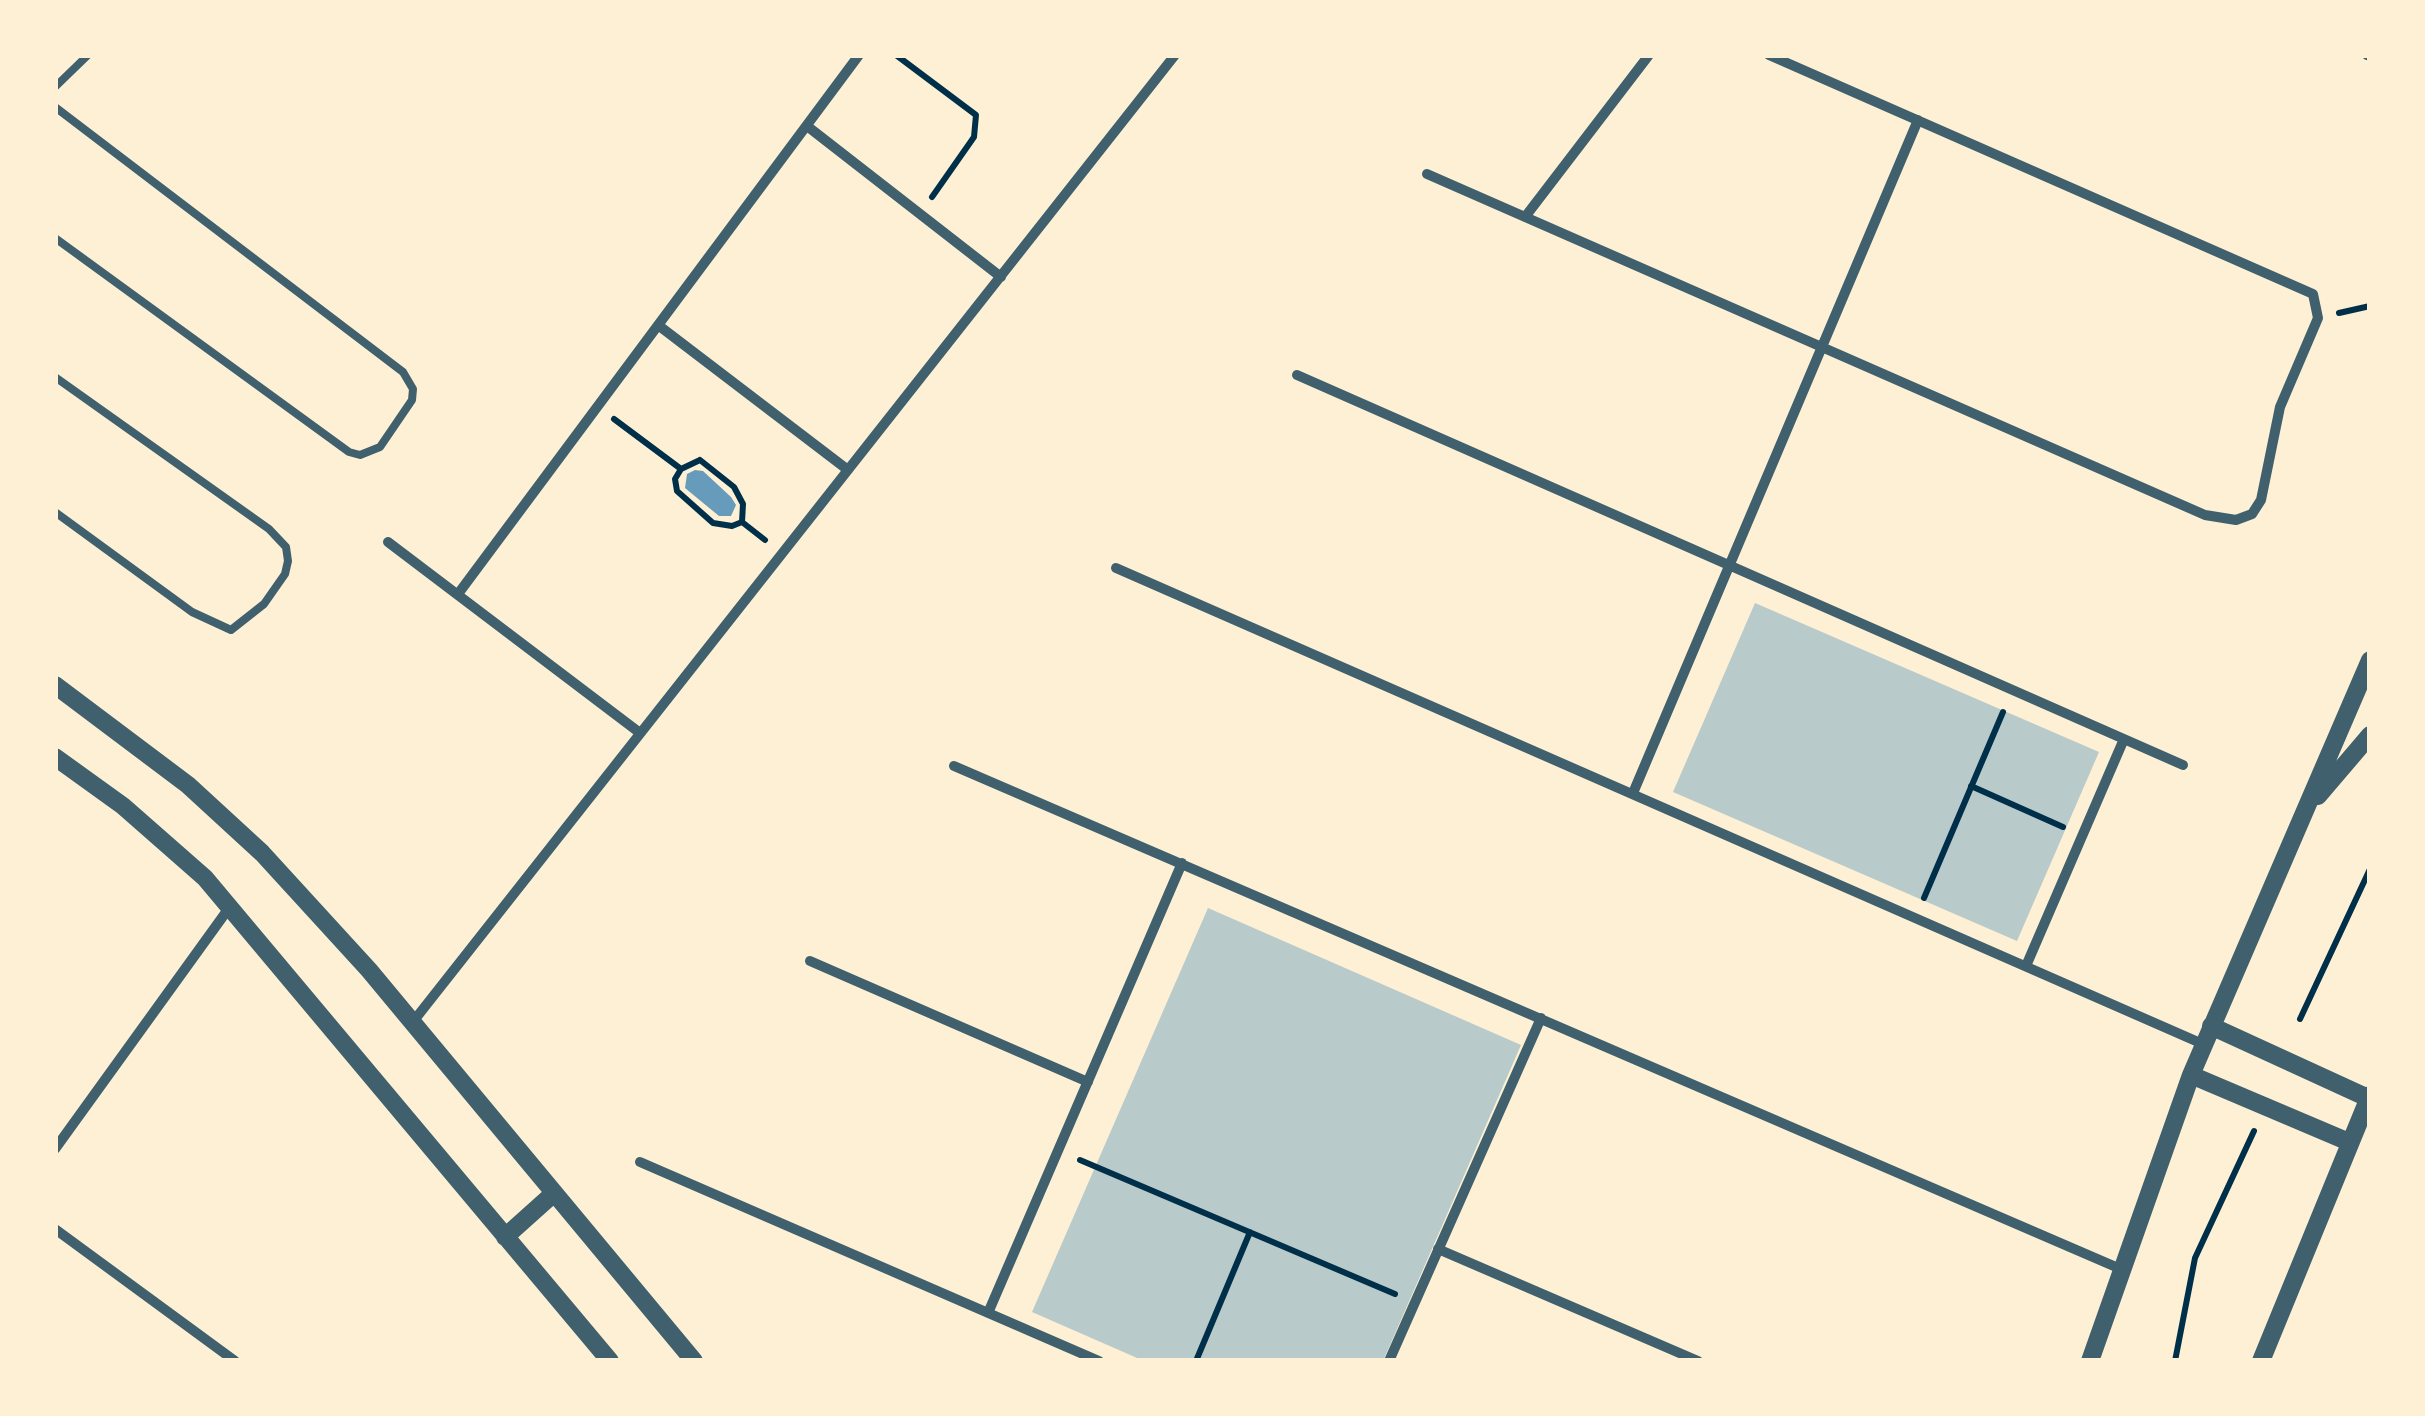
<!DOCTYPE html>
<style>
body{margin:0}
#map{position:relative;width:2425px;height:1416px;overflow:hidden;background:#fdf0d5;font-family:"Fira Sans Condensed",sans-serif}
canvas{display:block}
.frame{position:absolute;inset:0;border:58px solid #fdf0d5;pointer-events:none}
</style>
<div id="map">
<canvas width="2425" height="1416"></canvas>
<div class="frame"></div>
</div>
<script>
const context = document.querySelector('canvas').getContext('2d');
context.lineJoin = 'round';
function fillPath(path, color) { context.fillStyle = color; context.fill(path, 'evenodd'); }
const poly = rows => new Path2D(rows.map(r => 'M' + r).join(''));
function trace(path, color, width, dash) { context.strokeStyle = color; context.lineWidth = width; context.lineCap = dash ? 'butt' : 'round'; context.setLineDash(dash || []); context.stroke(path); }
fillPath(poly([
 [1755,603,2099,752,2017,941,1673,792],
 [1208,908,1521,1045,1383,1361,1144,1361,1032,1312]
]), '#b9caca');
fillPath(poly([
 [695,470,703,471,731,497,736,505,731,516,719,516,685,488,687,474]
]), '#669bbc');
trace(poly([
 [896,55,976,115,974,137,932,197],
 [2339,313,2370,306],
 [614,419,681,469],
 [700,460,734,487,743,504,742,522,732,526,713,523,677,491,675,479,681,469,700,460],
 [742,522,765,540],
 [1971,786,2063,827],
 [1924,898,2003,712],
 [2300,1019,2370,869],
 [1080,1160,1395,1294],
 [1196,1361,1250,1232],
 [2175,1361,2195,1258,2254,1131]
]), '#003049', 6);
trace(poly([
 [55,87,88,55],
 [55,107,403,372,413,389,412,400,380,447,360,455,349,452,55,238],
 [55,377,269,529,286,547,288,561,285,574,264,604,231,630,192,612,55,512]
]), '#3f606c', 8);
trace(poly([
 [2367,55,2370,56],
 [807,126,1001,277],
 [1427,174,2205,515,2236,520,2252,514,2261,500,2280,407,2318,318,2313,294,1769,55],
 [1525,217,1649,55],
 [658,325,848,470],
 [1297,375,2183,765],
 [388,542,640,733],
 [1116,568,2205,1045],
 [458,594,859,55],
 [954,766,2123,1270],
 [1633,793,1918,120],
 [810,961,1088,1082],
 [2026,966,2124,739],
 [412,1023,1175,55],
 [55,1149,229,908],
 [640,1162,1099,1361],
 [55,1229,235,1361],
 [1438,1249,1698,1361],
 [988,1313,1182,863],
 [1389,1361,1541,1018]
]), '#3f606c', 10);
trace(poly([
 [55,685,188,785,262,853,369,970,694,1361],
 [55,757,123,806,205,878,610,1361],
 [2318,796,2370,735],
 [2211,1026,2368,1098],
 [2191,1075,2349,1142],
 [505,1237,553,1194],
 [2090,1361,2191,1075,2370,660],
 [2261,1361,2370,1095]
]), '#3f606c', 18);
</script>
